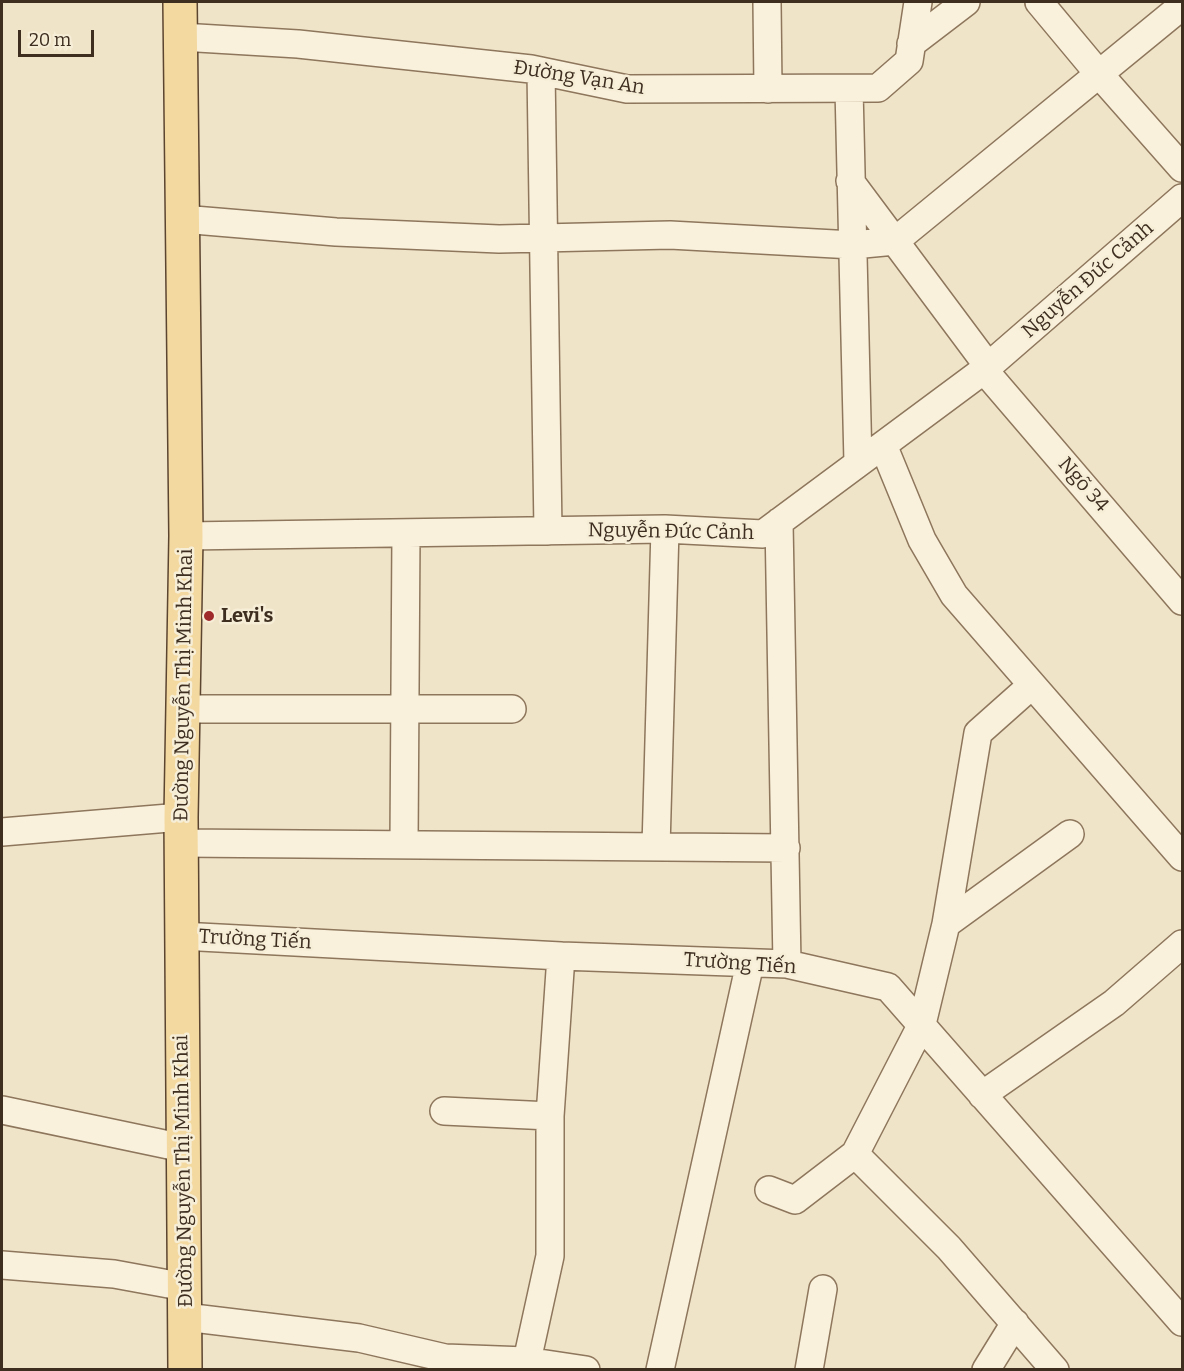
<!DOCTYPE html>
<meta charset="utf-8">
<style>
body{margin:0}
#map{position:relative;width:1184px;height:1371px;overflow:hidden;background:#f0e4c8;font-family:Bitter,serif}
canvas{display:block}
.frame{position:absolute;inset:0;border:3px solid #3d2e20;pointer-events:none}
.scale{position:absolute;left:18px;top:30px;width:76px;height:27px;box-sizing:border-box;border:3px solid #3d2e20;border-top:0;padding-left:8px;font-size:18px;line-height:21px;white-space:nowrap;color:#3d2e20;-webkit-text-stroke:4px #f7eed8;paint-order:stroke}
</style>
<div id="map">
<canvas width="1184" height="1371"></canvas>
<div class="frame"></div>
<div class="scale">20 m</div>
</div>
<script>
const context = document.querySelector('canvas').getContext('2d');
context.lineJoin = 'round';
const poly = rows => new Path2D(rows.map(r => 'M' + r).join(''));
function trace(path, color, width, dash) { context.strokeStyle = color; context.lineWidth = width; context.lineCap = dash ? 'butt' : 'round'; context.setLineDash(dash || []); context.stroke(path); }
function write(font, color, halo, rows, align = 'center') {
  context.font = font + ' Bitter,serif'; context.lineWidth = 5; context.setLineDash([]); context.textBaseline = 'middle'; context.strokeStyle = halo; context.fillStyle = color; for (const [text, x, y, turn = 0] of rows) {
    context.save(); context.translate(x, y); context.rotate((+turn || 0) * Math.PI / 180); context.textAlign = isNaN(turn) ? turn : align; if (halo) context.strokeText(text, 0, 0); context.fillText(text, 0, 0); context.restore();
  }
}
const minor = poly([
 [767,2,768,89],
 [1039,2,1099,74,1182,168],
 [181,37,298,44,531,69,627,89,878,88,909,61,918,2],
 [911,44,966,2],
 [541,71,548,531],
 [849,89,858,463],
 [850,181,988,366],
 [182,219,336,232,499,239,670,235,853,245,895,241,1182,6],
 [984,370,1182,601],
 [883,445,922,540,954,595,1182,857],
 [779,522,787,964],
 [186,536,665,529,763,534,984,370,1182,198],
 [183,709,512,709],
 [2,832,181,817],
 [181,843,786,848],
 [404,843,406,533],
 [656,847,665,529],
 [946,924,1070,834],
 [181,936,561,956,787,964,888,987,1182,1322],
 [982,1095,1114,1003,1182,944],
 [2,1110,183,1148],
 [444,1111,550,1116],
 [855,1154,949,1248,1055,1370],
 [769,1190,795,1200,855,1154,922,1024,946,924,978,733,1032,685],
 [2,1265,114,1274,185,1287],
 [185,1317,359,1338,445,1358,526,1361,586,1370],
 [525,1370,550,1256,550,1116,561,956],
 [660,1370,750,963],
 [809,1370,823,1289],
 [986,1370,1015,1323]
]);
const major = poly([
 [180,2,186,536,181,817,185,1370]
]);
trace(minor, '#8d765c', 30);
trace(major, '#5b4430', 36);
trace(minor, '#faf1dc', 27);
trace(major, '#f3d9a0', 33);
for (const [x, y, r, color] of [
 [209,616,6,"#9e2a2b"]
]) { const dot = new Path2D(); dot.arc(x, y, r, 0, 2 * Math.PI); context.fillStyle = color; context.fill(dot); trace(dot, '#f7eed8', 2); }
write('20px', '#3d2e20', '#f7eed8', [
 ["Đường Vạn An",579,78,9],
 ["Nguyễn Đức Cảnh",1088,280,-41],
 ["Ngõ 34",1083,485,49],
 ["Nguyễn Đức Cảnh",671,532,1],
 ["Đường Nguyễn Thị Minh Khai",184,685,-89],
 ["Trường Tiến",255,940,3],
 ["Trường Tiến",740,964,4],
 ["Đường Nguyễn Thị Minh Khai",184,1171,-91]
]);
write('bold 20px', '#3d2e20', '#f7eed8', [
 ["Levi's",221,616]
], 'left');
</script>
